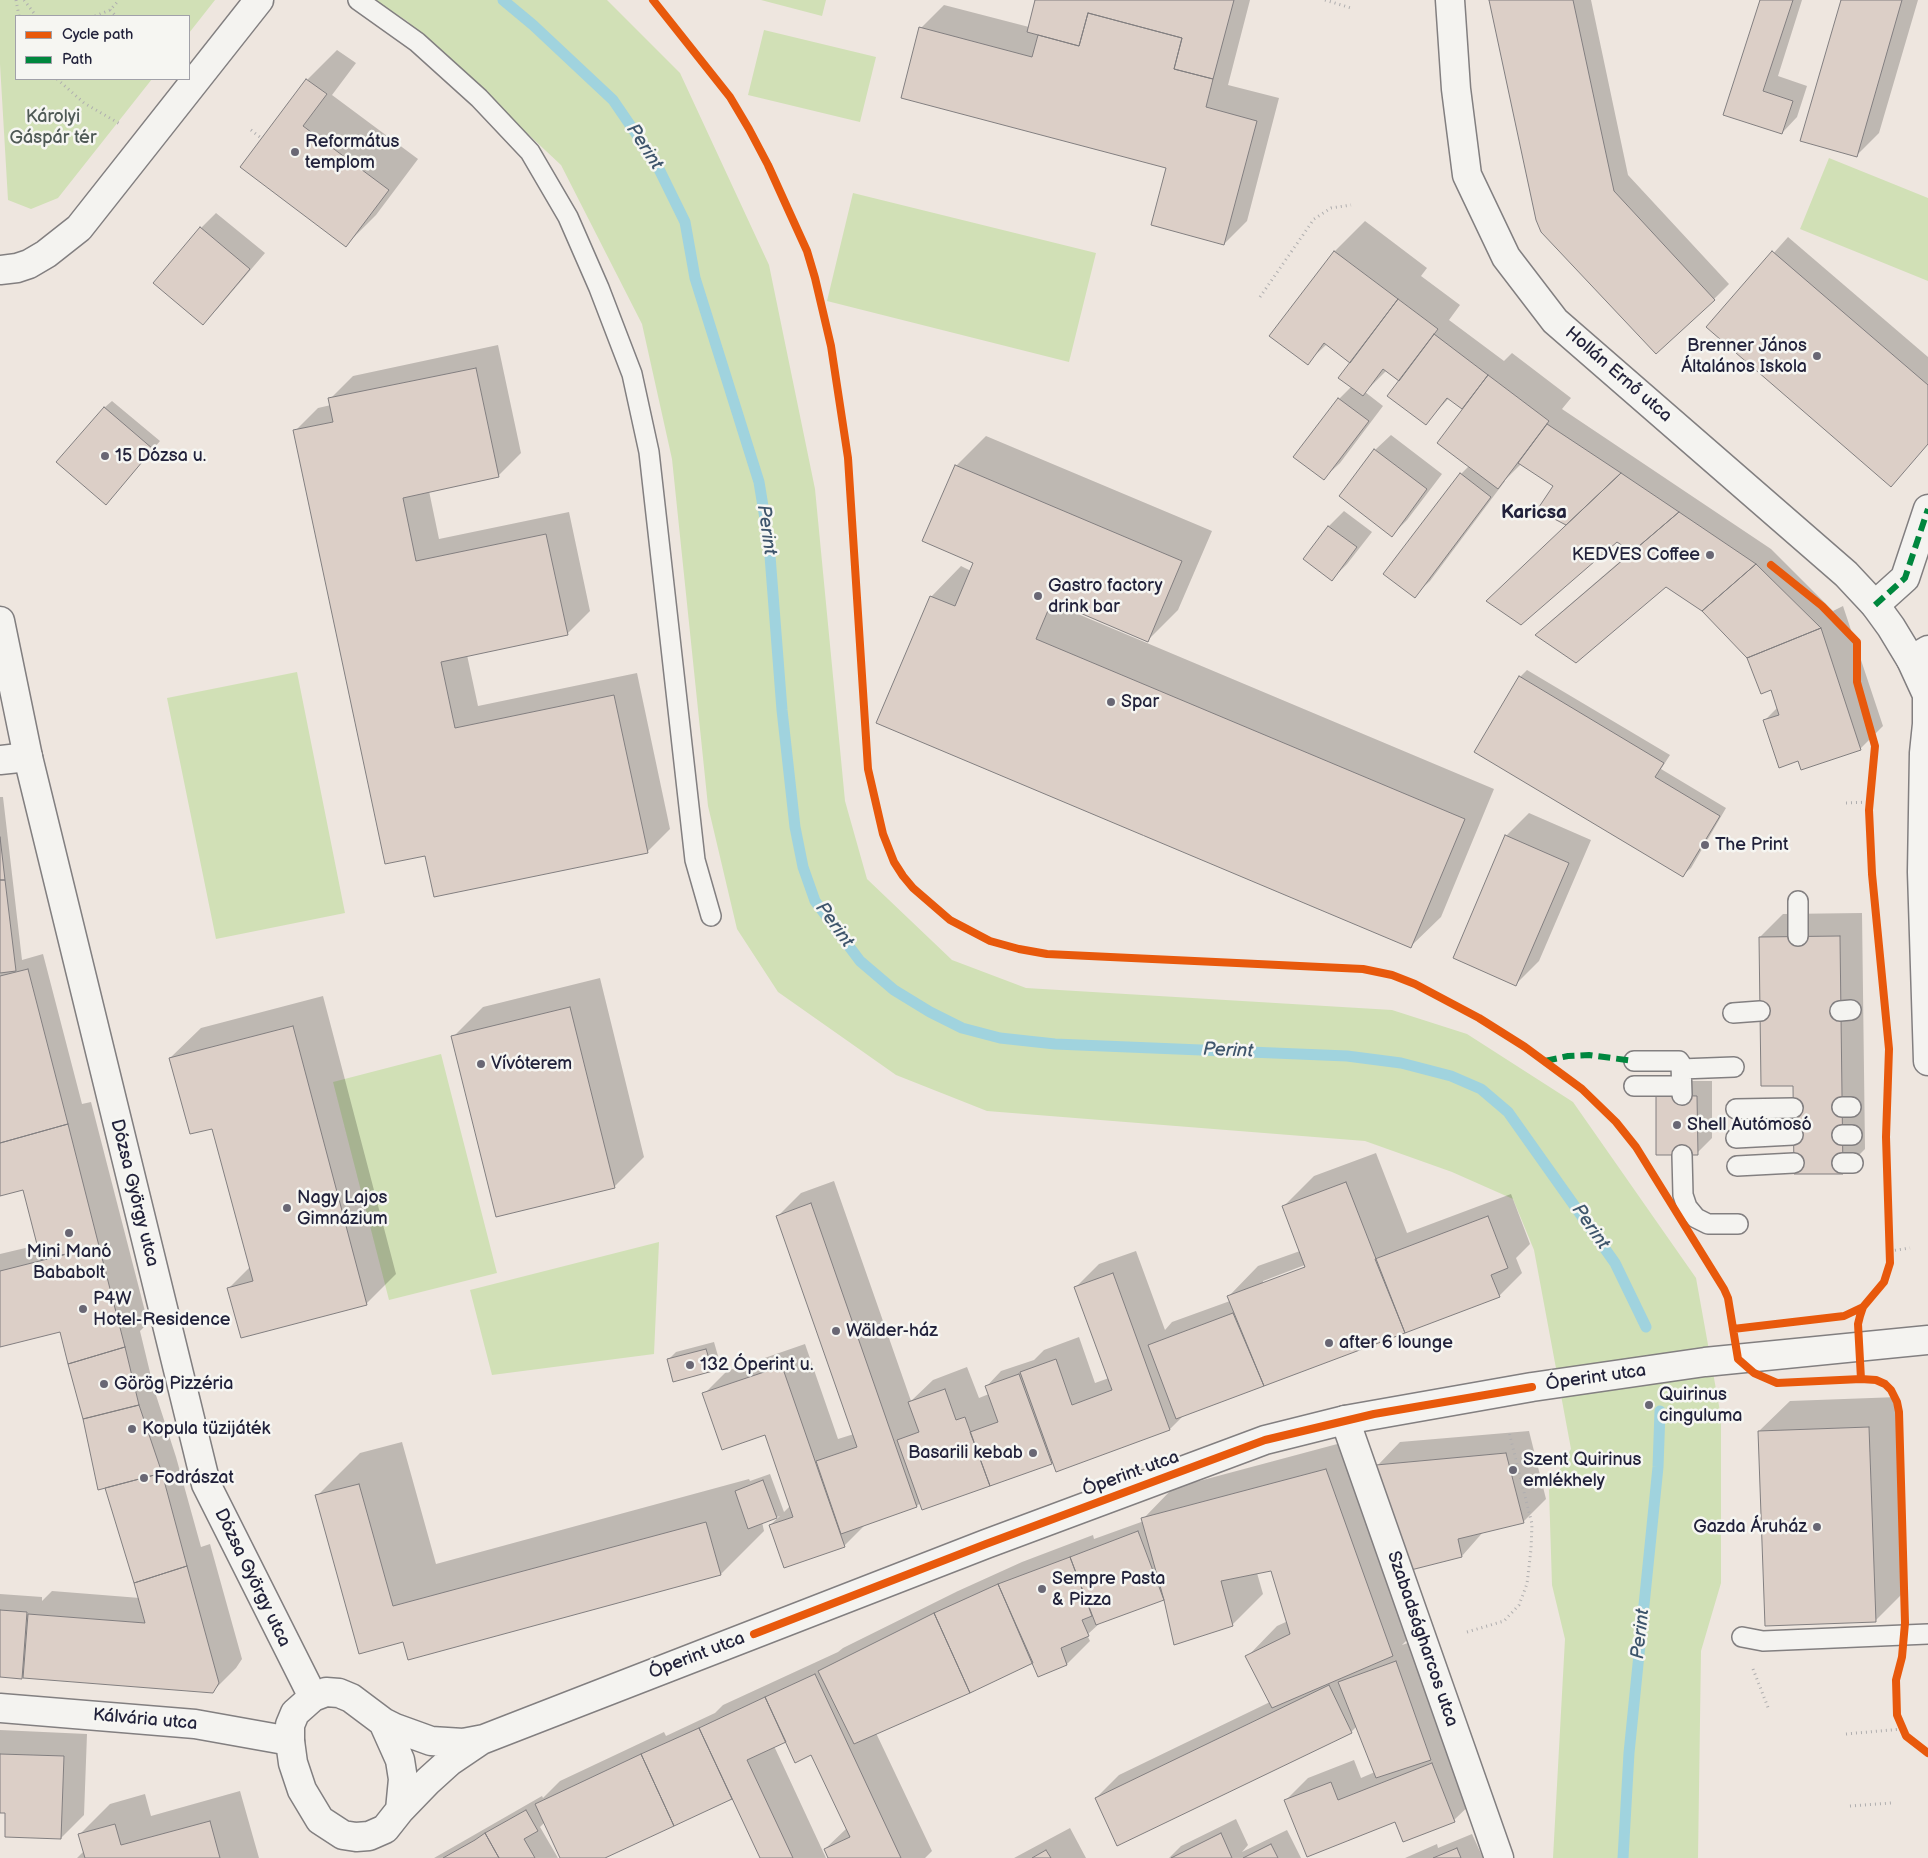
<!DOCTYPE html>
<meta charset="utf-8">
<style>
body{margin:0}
#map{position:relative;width:1928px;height:1858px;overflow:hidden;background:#eee6df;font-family:"Balsamiq Sans",sans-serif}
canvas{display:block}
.legend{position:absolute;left:15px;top:15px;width:175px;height:65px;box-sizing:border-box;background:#f6f6f2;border:1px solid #a1a1a9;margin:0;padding:6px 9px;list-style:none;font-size:15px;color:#22223b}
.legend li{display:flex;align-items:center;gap:10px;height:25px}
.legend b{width:25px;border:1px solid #a1a1a9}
</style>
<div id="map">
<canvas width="1928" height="1858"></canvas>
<ul class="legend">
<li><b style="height:6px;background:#e8590c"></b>Cycle path</li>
<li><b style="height:6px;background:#00873e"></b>Path</li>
</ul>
</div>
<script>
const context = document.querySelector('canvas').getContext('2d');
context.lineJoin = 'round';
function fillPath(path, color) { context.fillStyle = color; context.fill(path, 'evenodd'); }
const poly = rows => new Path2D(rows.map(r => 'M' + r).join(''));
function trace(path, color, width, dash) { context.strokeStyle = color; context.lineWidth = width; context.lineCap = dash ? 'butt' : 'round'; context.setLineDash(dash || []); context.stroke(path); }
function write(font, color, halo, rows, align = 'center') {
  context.font = font + ' "Balsamiq Sans",sans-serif'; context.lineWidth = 5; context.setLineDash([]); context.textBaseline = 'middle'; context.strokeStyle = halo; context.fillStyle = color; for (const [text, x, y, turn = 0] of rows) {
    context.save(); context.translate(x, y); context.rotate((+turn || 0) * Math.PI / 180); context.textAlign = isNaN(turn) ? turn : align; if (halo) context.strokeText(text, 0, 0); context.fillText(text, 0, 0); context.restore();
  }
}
fillPath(poly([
 [0,0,215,0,189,33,189,16,16,16,16,79,152,79,58,198,31,209,8,200,0,64],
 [374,0,607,0,680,73,769,265,815,489,845,801,867,879,952,960,1026,988,1392,1010,1467,1034,1573,1102,1696,1278,1721,1417,1721,1583,1701,1651,1698,1858,1553,1858,1565,1639,1552,1585,1549,1490,1571,1449,1534,1250,1513,1199,1452,1172,1365,1141,987,1111,896,1075,778,992,737,929,708,806,672,459,642,324,561,165,407,21],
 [761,0,826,0,822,16],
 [764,30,876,57,860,122,748,95],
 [1829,158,1928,198,1928,281,1800,229],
 [853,193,1096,253,1069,362,827,301],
 [297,672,345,913,216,939,167,698],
 [441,1054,497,1273,389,1300,333,1082],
 [659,1242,654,1354,492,1375,470,1290]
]), '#d1e0b6');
fillPath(poly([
 [1037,0,1250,0,1228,85,1279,98,1247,221,1224,244,1167,167,921,28,944,5,1029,27],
 [1490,0,1591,0,1628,175,1729,284,1714,299,1537,220],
 [1761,0,1802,0,1778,76,1807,86,1797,117,1782,133,1725,114],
 [1842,0,1918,0,1879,133,1856,156],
 [337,50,356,63,332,95,418,159,376,215,346,245,241,167,307,80],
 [216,213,265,253,218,308,203,324,201,228],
 [1365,221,1427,268,1421,276,1460,305,1449,320,1504,361,1512,353,1571,398,1562,409,1771,549,1833,611,1843,606,1883,726,1860,749,1798,759,1764,721,1778,707,1772,688,1748,658,1702,610,1666,586,1537,635,1552,620,1632,551,1617,540,1567,525,1539,510,1555,486,1521,464,1504,481,1505,481,1430,581,1414,596,1461,474,1469,466,1468,404,1449,398,1425,424,1400,380,1387,370,1365,392,1383,406,1340,463,1324,478,1295,456,1339,399,1352,386,1351,363,1327,344,1307,363,1271,335,1335,251],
 [1788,237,1928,357,1928,444,1891,485,1708,327],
 [498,345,521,453,498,476,429,491,439,539,569,512,590,611,567,634,467,655,478,706,637,673,670,829,647,852,425,854,295,431,318,408,331,405,330,399,353,376],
 [112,401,160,441,113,496,104,408],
 [1391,435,1442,474,1407,520,1392,535,1375,450],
 [986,436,1212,531,1178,610,1148,640,1067,606,1066,609,1494,789,1441,917,1410,947,931,597,961,566,971,571,975,563,956,466],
 [1344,511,1372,532,1347,564,1332,579,1305,559,1329,526],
 [1527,670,1670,755,1661,769,1726,808,1691,868,1683,875,1520,677],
 [0,797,3,797,22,960,43,954,82,1104,91,1102,148,1323,140,1331,154,1389,176,1457,201,1547,210,1544,242,1659,236,1668,213,1691,0,1675,0,1594,42,1597,42,1601,52,1591,140,1598,84,1418,61,1330,0,1346,0,1254,38,1245,24,1189,0,1195],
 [1529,813,1591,840,1539,961,1516,984,1506,836],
 [1862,913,1865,1149,1842,1172,1760,937,1783,914],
 [600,978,644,1157,614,1187,453,1037,483,1007],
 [323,996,396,1274,366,1304,229,1288,250,1267,213,1127,170,1058,201,1028],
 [1672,1081,1712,1081,1712,1138,1697,1153,1658,1154],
 [1376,1153,1407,1233,1511,1194,1530,1244,1516,1258,1522,1273,1499,1296,1185,1414,1170,1429,1053,1460,1051,1462,921,1502,917,1506,867,1523,844,1546,770,1525,780,1516,762,1522,764,1531,721,1574,404,1641,317,1496,360,1453,402,1442,436,1564,749,1479,750,1481,770,1474,784,1512,790,1506,766,1434,704,1394,727,1371,805,1344,838,1439,854,1434,778,1216,801,1193,834,1181,911,1401,933,1380,967,1367,979,1398,989,1394,986,1387,1001,1371,1034,1360,1044,1350,1079,1337,1095,1383,1109,1378,1076,1287,1099,1264,1136,1251,1165,1330,1172,1322,1230,1301,1228,1297,1258,1266,1300,1251,1284,1206,1314,1176],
 [1310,1263,1311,1266,1263,1284,1263,1281],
 [714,1342,720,1363,712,1370,668,1360,676,1352],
 [1898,1397,1905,1591,1875,1621,1759,1431,1790,1401],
 [1529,1431,1546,1499,1523,1522,1484,1531,1462,1556,1403,1571,1422,1625,1402,1645,1419,1639,1453,1736,1444,1745,1455,1741,1477,1798,1454,1820,1404,1840,1396,1821,1285,1801,1308,1778,1354,1760,1361,1778,1375,1772,1357,1726,1351,1732,1096,1798,1119,1775,1270,1702,1247,1657,1277,1626,1288,1621,1272,1570,1257,1573,1263,1594,1232,1625,1165,1598,1101,1622,1087,1635,1090,1641,1067,1664,1039,1675,1033,1662,876,1733,932,1851,925,1858,827,1858,829,1857,825,1849,847,1828,812,1754,786,1740,774,1746,826,1858,761,1858,732,1797,602,1858,562,1858,545,1822,540,1827,558,1858,434,1858,542,1796,543,1798,560,1781,664,1732,666,1736,715,1713,723,1705,838,1652,843,1648,958,1591,1022,1562,1093,1535,1094,1539,1144,1521,1143,1519,1173,1488,1356,1439,1401,1566,1378,1465,1400,1442],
 [0,1730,87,1734,84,1815,61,1838,7,1812,0,1812],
 [240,1791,259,1858,77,1858,84,1851,80,1834,110,1804,145,1794,151,1816],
 [1236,1819,1248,1845,1242,1852,1287,1830,1301,1858,1169,1858,1181,1846],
 [1070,1828,1086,1858,1014,1858],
 [1472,1834,1483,1858,1405,1858,1437,1844,1438,1848]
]), '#0003');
trace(poly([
 [503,0,533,25,613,100,656,163,685,222,695,278,759,482,769,543,782,710,795,827,803,867,815,901,860,961,894,990,930,1012,962,1028,1000,1038,1055,1044,1347,1056,1401,1063,1451,1076,1481,1089,1508,1112,1615,1263,1646,1327],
 [1623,1858,1629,1753,1658,1467,1660,1411]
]), '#a0d3de', 11);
const building = poly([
 [1035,0,1234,0,1213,79,1174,69,1182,38,1088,13,1079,46,1027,32,1035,0],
 [1489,0,1573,0,1614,191,1715,300,1656,354,1541,232,1536,220,1489,0],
 [1760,0,1793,0,1763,91,1793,101,1782,134,1723,115,1760,0],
 [1841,0,1902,0,1857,157,1800,141,1841,0],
 [1088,13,1182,38,1174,69,1213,79,1206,107,1257,121,1224,245,1151,225,1166,168,901,98,919,27,1032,57,1038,35,1079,46,1088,13],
 [306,79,327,94,303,126,389,190,346,247,240,167,306,79],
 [200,227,250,269,203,325,153,283,200,227],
 [1334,251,1398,299,1350,363,1324,343,1308,365,1269,336,1334,251],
 [1772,251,1928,385,1928,444,1891,487,1706,327,1772,251],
 [1398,299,1438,329,1399,381,1383,369,1363,396,1338,378,1398,299],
 [1434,334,1488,375,1462,409,1447,398,1426,425,1387,396,1434,334],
 [476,368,499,477,403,498,416,561,546,534,568,635,441,662,455,728,614,695,648,853,434,897,425,856,385,864,293,430,333,422,328,398,476,368],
 [1488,375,1549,421,1498,489,1437,443,1488,375],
 [1338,398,1369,421,1324,480,1293,457,1338,398],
 [104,407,153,449,106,505,56,462,104,407],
 [1547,424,1621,473,1566,525,1537,510,1553,486,1518,463,1547,424],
 [1374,449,1427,489,1392,537,1339,496,1374,449],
 [955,465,1182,561,1148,642,1052,601,1036,639,1465,819,1411,948,876,723,930,596,955,606,973,563,922,541,955,465],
 [1460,473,1491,497,1415,598,1383,574,1460,473],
 [1621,473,1679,512,1632,552,1617,542,1521,625,1486,601,1621,473],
 [1679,512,1756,564,1702,611,1666,587,1576,663,1535,635,1679,512],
 [1328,526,1357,547,1332,581,1303,559,1328,526],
 [1756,564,1821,628,1747,658,1702,611,1756,564],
 [1821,628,1861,750,1801,770,1798,761,1779,768,1763,720,1779,715,1771,690,1761,694,1747,658,1821,628],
 [1519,676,1664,763,1655,777,1720,816,1683,877,1474,752,1519,676],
 [1505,835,1569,863,1516,986,1453,958,1505,835],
 [0,837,5,880,0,880,0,837],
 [0,880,5,880,16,971,0,973,0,880],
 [1840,936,1843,1174,1794,1174,1793,1086,1761,1086,1759,937,1840,936],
 [28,969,68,1124,0,1143,0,976,28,969],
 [570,1007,615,1188,496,1217,451,1036,570,1007],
 [293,1026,367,1305,241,1338,227,1288,253,1281,212,1129,190,1134,169,1058,293,1026],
 [1656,1095,1697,1096,1698,1155,1656,1155,1656,1095],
 [68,1124,99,1246,41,1260,23,1190,0,1196,0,1143,68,1124],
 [1346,1182,1405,1333,1264,1386,1227,1296,1305,1267,1282,1206,1346,1182],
 [811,1203,917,1507,841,1534,816,1461,857,1447,776,1216,811,1203],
 [1488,1216,1508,1268,1491,1275,1500,1297,1405,1333,1375,1259,1488,1216],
 [99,1246,125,1347,68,1364,60,1332,0,1347,0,1271,99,1246],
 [1113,1273,1170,1430,1056,1472,1020,1372,1056,1359,1072,1405,1112,1390,1074,1287,1113,1273],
 [1233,1313,1264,1386,1176,1419,1148,1345,1233,1313],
 [125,1347,139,1405,83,1419,68,1364,125,1347],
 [706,1349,713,1371,673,1382,667,1359,706,1349],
 [782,1366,845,1547,784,1568,769,1525,793,1517,765,1435,722,1450,702,1393,782,1366],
 [1019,1374,1052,1464,990,1486,970,1432,998,1422,985,1386,1019,1374],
 [945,1389,956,1420,965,1417,990,1486,922,1510,897,1440,919,1432,908,1402,945,1389],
 [139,1405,162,1473,98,1490,83,1419,139,1405],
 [1869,1427,1876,1622,1765,1626,1758,1431,1869,1427],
 [1506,1453,1524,1523,1458,1539,1462,1557,1403,1572,1376,1465,1506,1453],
 [1326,1469,1393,1656,1272,1708,1245,1656,1290,1634,1271,1571,1221,1581,1233,1626,1174,1645,1164,1600,1141,1518,1326,1469],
 [162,1473,187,1566,134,1583,105,1488,162,1473],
 [763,1480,777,1518,748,1529,735,1491,763,1480],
 [359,1484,393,1606,706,1522,721,1575,408,1660,403,1642,359,1654,315,1495,359,1484],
 [1138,1531,1164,1600,1096,1625,1070,1557,1138,1531],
 [1070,1557,1092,1616,1082,1620,1089,1636,1061,1648,1067,1665,1038,1677,998,1584,1070,1557],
 [187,1566,219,1683,213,1693,23,1678,28,1614,145,1623,134,1583,187,1566],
 [998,1584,1033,1663,970,1693,934,1613,998,1584],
 [0,1610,27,1612,22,1679,0,1677,0,1610],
 [934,1613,970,1693,854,1744,818,1671,934,1613],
 [1396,1661,1431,1760,1376,1778,1338,1682,1396,1661],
 [815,1674,901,1858,828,1858,824,1849,850,1837,811,1755,795,1763,765,1697,815,1674],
 [1329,1685,1352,1733,1117,1846,1095,1798,1329,1685],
 [765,1697,786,1742,747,1760,793,1858,760,1858,699,1728,765,1697],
 [699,1728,732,1799,674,1826,641,1754,699,1728],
 [0,1754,64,1756,61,1839,5,1837,5,1813,0,1813,0,1754],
 [641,1754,674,1826,605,1858,560,1858,535,1804,641,1754],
 [1432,1763,1455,1822,1403,1842,1395,1822,1307,1857,1284,1800,1331,1782,1338,1800,1432,1763],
 [526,1810,538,1831,524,1839,535,1858,499,1858,485,1833,526,1810],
 [210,1821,220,1858,85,1858,78,1834,115,1824,121,1845,210,1821],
 [485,1833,499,1858,443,1858,475,1840,485,1833],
 [1221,1833,1232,1858,1171,1858,1221,1833],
 [1271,1844,1278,1858,1243,1858,1271,1844],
 [1457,1848,1461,1858,1433,1858,1457,1848],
 [1046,1850,1051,1858,1032,1858,1046,1850]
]);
fillPath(building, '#dccfc7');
trace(building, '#827f80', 1);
const service = poly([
 [358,0,417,42,479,98,530,152,568,217,599,288,632,374,649,452,695,860,711,916],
 [1798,936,1798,901],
 [1840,1011,1851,1010],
 [1733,1013,1760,1011],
 [1634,1061,1679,1061,1681,1064,1682,1095],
 [1681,1069,1734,1067],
 [1634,1086,1681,1086],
 [1842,1107,1851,1107],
 [1736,1109,1793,1108],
 [1842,1135,1852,1135],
 [1736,1138,1793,1135],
 [1682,1155,1683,1195,1687,1207,1696,1218,1708,1224,1738,1224],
 [1842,1163,1853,1163],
 [1737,1166,1794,1163],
 [1742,1637,1763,1641,1928,1634]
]);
const pedestrian = poly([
 [1875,605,1905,578,1928,509]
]);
const minor = poly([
 [0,270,17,268,29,264,46,254,79,228,259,0],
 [1911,660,1928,650],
 [0,760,28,757],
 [1345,1420,1499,1858],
 [0,1708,195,1724,290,1741]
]);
const tertiary = poly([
 [1450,0,1456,89,1467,175,1506,257,1555,321,1846,574,1875,605,1891,627,1911,660,1928,697],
 [0,621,28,757,206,1484,313,1697],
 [1927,694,1927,724,1924,753,1922,872,1928,1061],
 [326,1692,339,1693,351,1698,383,1722,400,1760,403,1779,400,1810,385,1829,369,1836,356,1837,343,1835,320,1820,302,1790,293,1763,290,1741,290,1725,295,1713,313,1697,326,1692],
 [383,1722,395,1728,431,1741,463,1743,484,1739,986,1544,1265,1440,1345,1420,1532,1387,1705,1362,1928,1340],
 [400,1810,428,1781,449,1762,480,1741]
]);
trace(service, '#827f80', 22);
trace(pedestrian, '#827f80', 31);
trace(minor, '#827f80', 31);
trace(tertiary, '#827f80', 31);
trace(poly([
 [16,0,19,16],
 [24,0,36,16],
 [1325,0,1351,8],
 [110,10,116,16],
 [95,16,110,10,119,0],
 [57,79,84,103,120,124],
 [251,130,261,138],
 [1260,297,1314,219,1331,208,1351,205],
 [1846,803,1871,802],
 [1890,1251,1910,1248],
 [1467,1632,1504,1621,1519,1605,1527,1584,1531,1549,1532,1524,1509,1432],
 [1753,1669,1769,1710],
 [1846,1734,1902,1729],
 [1850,1806,1891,1803]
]), '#afaeaf', 3, [1, 4]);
trace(service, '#f4f3f0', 19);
trace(pedestrian, '#f4f3f0', 28);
trace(minor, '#f4f3f0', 28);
trace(tertiary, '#f4f3f0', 28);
trace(poly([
 [1875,605,1905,578,1928,509],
 [1545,1061,1568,1056,1589,1055,1634,1061]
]), '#00873e', 6, [12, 6]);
trace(poly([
 [653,0,730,97,749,129,768,165,787,207,807,251,815,278,831,346,848,458,868,769,883,834,894,862,903,876,913,888,950,920,990,941,1019,949,1047,954,1363,969,1392,975,1415,984,1479,1018,1525,1047,1582,1089,1616,1122,1636,1147,1724,1289,1728,1298,1738,1359,1754,1373,1777,1383,1861,1379,1876,1380,1885,1384,1891,1390,1897,1402,1899,1412,1905,1623,1902,1657,1896,1680,1897,1715,1906,1736,1928,1753],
 [1771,565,1822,606,1857,642,1857,682,1875,746,1869,810,1872,874,1889,1049,1886,1137,1890,1263,1884,1282,1863,1307,1860,1316,1858,1324,1861,1379],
 [1733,1329,1844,1316,1863,1307],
 [754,1634,986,1544,1265,1440,1374,1414,1532,1387]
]), '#e8590c', 8);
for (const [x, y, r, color] of [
 [295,152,5,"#696774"],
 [1817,356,5,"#696774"],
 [105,456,5,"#696774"],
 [1710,555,5,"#696774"],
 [1038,596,5,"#696774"],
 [1111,702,5,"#696774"],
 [1705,845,5,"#696774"],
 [481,1064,5,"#696774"],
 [1677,1125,5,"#696774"],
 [287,1208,5,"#696774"],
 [69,1233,5,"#696774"],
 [83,1309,5,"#696774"],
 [836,1331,5,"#696774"],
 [1329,1343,5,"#696774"],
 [690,1365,5,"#696774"],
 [104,1384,5,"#696774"],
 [1649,1405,5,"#696774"],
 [132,1429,5,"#696774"],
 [1033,1453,5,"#696774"],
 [1513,1470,5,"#696774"],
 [144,1478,5,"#696774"],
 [1817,1527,5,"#696774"],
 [1042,1589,5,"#696774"]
]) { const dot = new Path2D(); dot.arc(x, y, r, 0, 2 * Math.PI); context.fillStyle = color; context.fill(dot); trace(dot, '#f6f6f2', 2); }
write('18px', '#4f5a56', '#f6f6f2', [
 ["Károlyi",53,117],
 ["Gáspár tér",53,138]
]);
write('18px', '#22223b', '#f6f6f2', [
 ["Református",305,142],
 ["templom",305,163],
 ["Brenner János",1807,346,"right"],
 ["Általános Iskola",1807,367,"right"],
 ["15 Dózsa u.",115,456],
 ["KEDVES Coffee",1700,555,"right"],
 ["Gastro factory",1048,586],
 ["drink bar",1048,607],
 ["Spar",1121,702],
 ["The Print",1715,845],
 ["Vívóterem",491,1064],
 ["Shell Autómosó",1687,1125],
 ["Nagy Lajos",297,1198],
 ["Gimnázium",297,1219],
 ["Mini Manó",69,1252,"center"],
 ["Bababolt",69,1273,"center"],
 ["P4W",93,1299],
 ["Hotel-Residence",93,1320],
 ["Wälder-ház",846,1331],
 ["after 6 lounge",1339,1343],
 ["132 Óperint u.",700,1365],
 ["Görög Pizzéria",114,1384],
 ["Quirinus",1659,1395],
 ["cinguluma",1659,1416],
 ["Kopula tüzijáték",142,1429],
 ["Basarili kebab",1023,1453,"right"],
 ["Szent Quirinus",1523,1460],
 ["emlékhely",1523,1481],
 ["Fodrászat",154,1478],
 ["Gazda Áruház",1807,1527,"right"],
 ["Sempre Pasta",1052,1579],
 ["& Pizza",1052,1600]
], 'left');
write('18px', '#22223b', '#f6f6f2', [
 ["Hollán Ernő utca",1618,375,41],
 ["Dózsa György utca",134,1193,76],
 ["Óperint utca",1596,1378,-8],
 ["Óperint utca",1131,1474,-20],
 ["Dózsa György utca",252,1578,64],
 ["Szabadságharcos utca",1422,1639,71],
 ["Óperint utca",697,1656,-21],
 ["Kálvária utca",145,1720,5]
]);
write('italic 19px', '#3e556c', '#f6f6f2', [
 ["Perint",644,147,57],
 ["Perint",766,530,82],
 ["Perint",834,925,54],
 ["Perint",1228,1051,2],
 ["Perint",1590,1227,55],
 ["Perint",1641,1634,-84]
]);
write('bold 19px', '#22223b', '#f6f6f2', [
 ["Karicsa",1534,513]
]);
</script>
